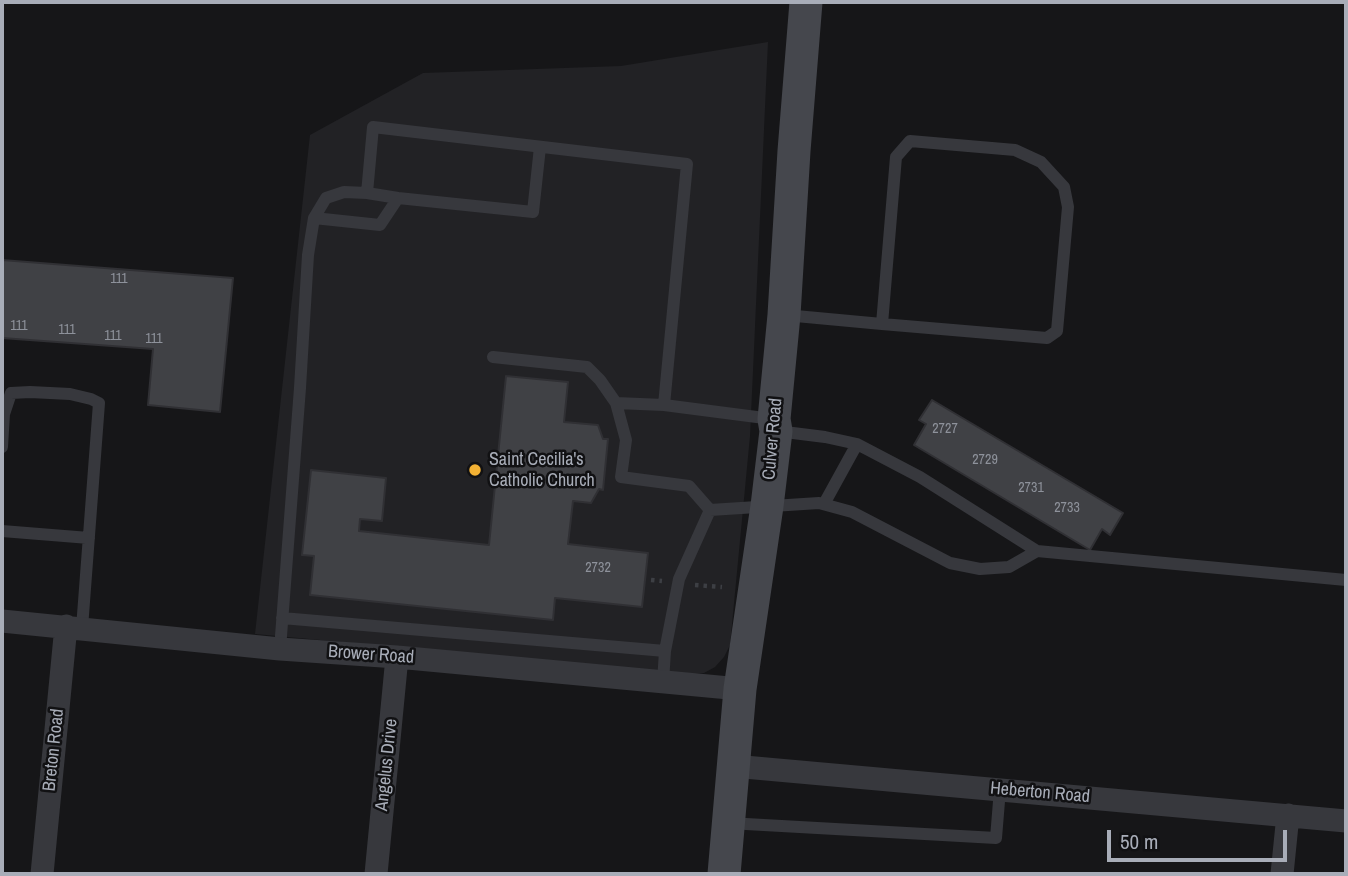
<!DOCTYPE html>
<style>
body{margin:0}
#map{position:relative;width:1348px;height:876px;overflow:hidden;background:#161618;font-family:"Archivo Narrow",sans-serif}
canvas{display:block}
.frame{position:absolute;inset:0;border:4px solid #a8adb8;pointer-events:none}
.scale{position:absolute;left:1107px;top:830px;width:180px;height:32px;box-sizing:border-box;border:4px solid #a8adb8;border-top:0;padding-left:9px;font-size:21px;line-height:24px;white-space:nowrap;color:#a8adb8;-webkit-text-stroke:5px #111113;paint-order:stroke}
</style>
<div id="map">
<canvas width="1348" height="876"></canvas>
<div class="frame"></div>
<div class="scale">50 m</div>
</div>
<script>
const context = document.querySelector('canvas').getContext('2d');
context.lineJoin = 'round';
function fillPath(path, color) { context.fillStyle = color; context.fill(path, 'evenodd'); }
const poly = rows => new Path2D(rows.map(r => 'M' + r).join(''));
function trace(path, color, width, dash) { context.strokeStyle = color; context.lineWidth = width; context.lineCap = dash ? 'butt' : 'round'; context.setLineDash(dash || []); context.stroke(path); }
function write(font, color, halo, rows, align = 'center') {
  context.font = font + ' "Archivo Narrow",sans-serif'; context.lineWidth = 5; context.setLineDash([]); context.textBaseline = 'middle'; context.strokeStyle = halo; context.fillStyle = color; for (const [text, x, y, turn = 0] of rows) {
    context.save(); context.translate(x, y); context.rotate((+turn || 0) * Math.PI / 180); context.textAlign = isNaN(turn) ? turn : align; if (halo) context.strokeText(text, 0, 0); context.fillText(text, 0, 0); context.restore();
  }
}
fillPath(poly([
 [768,42,750,436,730,645,724,657,715,667,704,673,690,674,255,634,310,135,423,73,621,66]
]), '#222225');
const building = poly([
 [2,260,233,278,220,412,148,405,153,349,2,338,2,260],
 [506,376,568,382,564,422,598,425,603,439,608,439,603,490,599,489,591,503,573,501,568,544,648,553,642,607,555,598,553,620,310,595,314,556,302,555,311,470,386,478,382,521,360,519,359,531,489,545,506,376],
 [932,400,1123,513,1110,535,1102,529,1090,550,914,445,926,424,919,420,932,400]
]);
fillPath(building, '#404145');
trace(building, '#303034', 2);
trace(poly([
 [651,580,662,581],
 [695,585,722,587]
]), '#3d3f44', 4.5, [3.5, 5]);
trace(poly([
 [367,193,398,198,533,212,540,147],
 [314,218,380,225,398,198],
 [785,315,882,324,1047,338,1057,331,1068,207,1064,187,1041,162,1015,150,910,141,896,157,882,324],
 [493,357,587,367,600,380,616,403,626,440,621,477,689,486,710,510],
 [616,403,664,405,772,419],
 [777,431,825,437,857,444,920,477,1037,551,1346,580],
 [2,447,4,414,11,393,30,392,70,394,91,399,99,403,82,628],
 [824,504,857,444],
 [710,510,819,503,852,512,950,563,980,569,1009,567,1037,551],
 [2,531,89,538],
 [282,618,665,651,663,682],
 [280,649,300,388,308,255,314,218,326,198,344,192,367,193,373,127,687,164,664,405],
 [665,651,679,579,710,510],
 [728,823,996,838,1000,789]
]), '#37383d', 12);
trace(poly([
 [2,621,280,649,397,657,740,689],
 [733,766,1346,821],
 [42,874,66,626],
 [376,874,397,657],
 [1282,874,1288,815]
]), '#37383d', 23);
trace(poly([
 [724,874,740,689,767,506,776,431,774,419,784,315,794,151,806,2]
]), '#45474d', 33);
for (const [x, y, r, color] of [
 [475,470,7,"#f2b134"]
]) { const dot = new Path2D(); dot.arc(x, y, r, 0, 2 * Math.PI); context.fillStyle = color; context.fill(dot); trace(dot, '#111113', 2.5); }
write('14px', '#8e929b', null, [
 ["111",119,279],
 ["111",19,326],
 ["111",67,330],
 ["111",113,336],
 ["111",154,339],
 ["2727",945,429],
 ["2729",985,460],
 ["2731",1031,488],
 ["2733",1067,508],
 ["2732",598,568]
]);
write('18px', '#a8adb8', '#111113', [
 ["Culver Road",773,439,-85],
 ["Brower Road",371,655,4],
 ["Breton Road",54,750,-84],
 ["Angelus Drive",387,765,-84],
 ["Heberton Road",1040,793,5]
]);
write('18px', '#a8adb8', '#111113', [
 ["Saint Cecilia's",489,460],
 ["Catholic Church",489,481]
], 'left');
</script>
